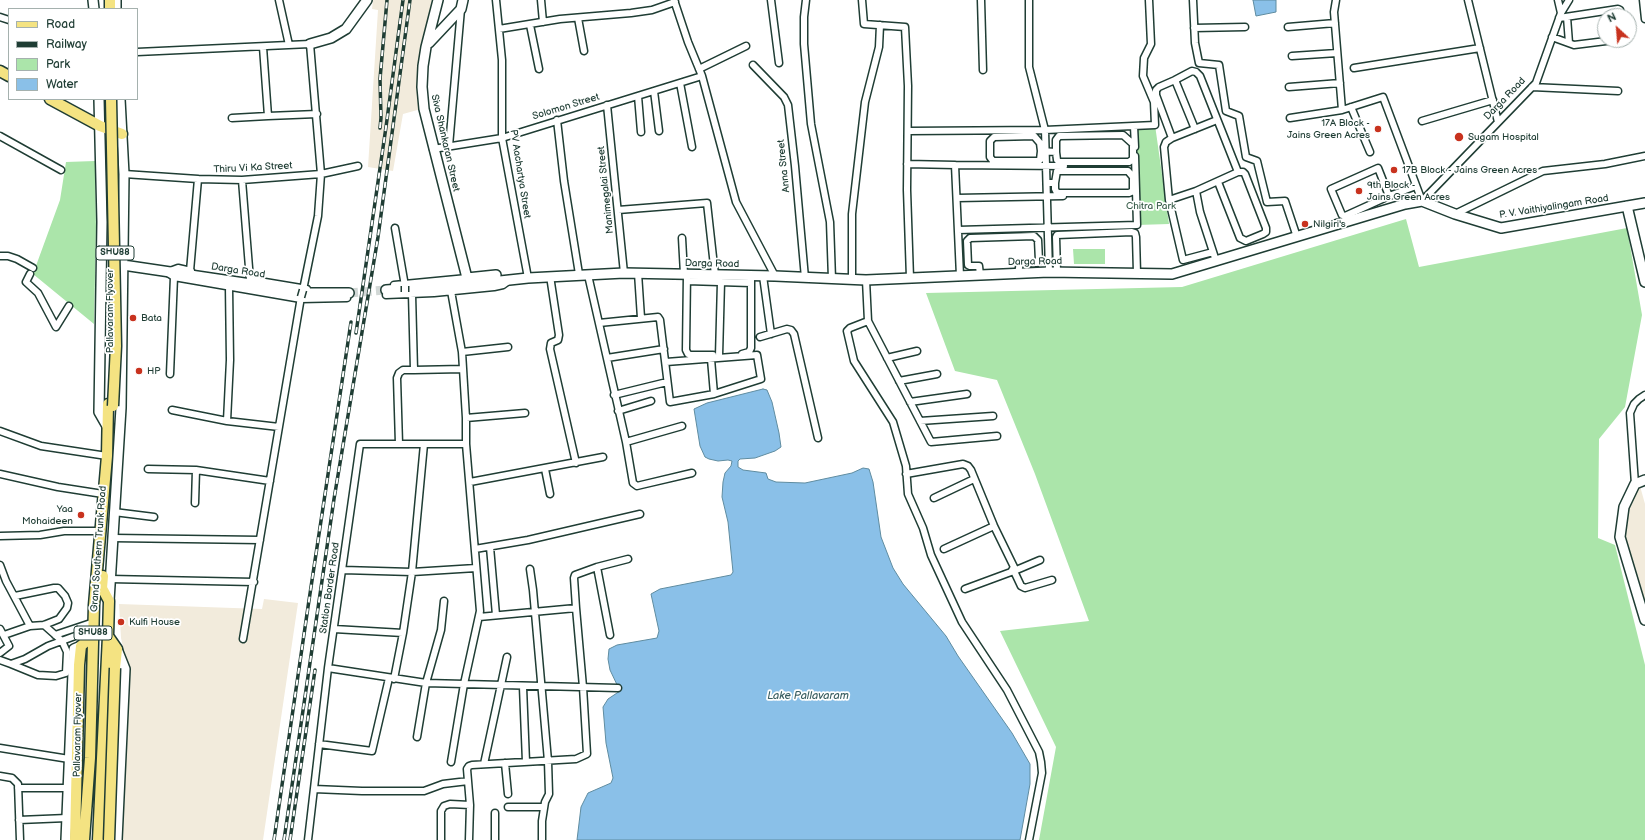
<!DOCTYPE html>
<style>
body{margin:0}
#map{position:relative;width:1645px;height:840px;overflow:hidden;background:#fff;font-family:"Balsamiq Sans",sans-serif}
canvas{display:block}
.legend{position:absolute;left:8px;top:8px;width:130px;height:92px;box-sizing:border-box;background:#fff;border:1px solid #a5b1ae;margin:0;padding:5px 7px;list-style:none;font-size:12px;color:#1f3d34}
.legend li{display:flex;align-items:center;gap:8px;height:20px}
.legend b{width:20px;border:1px solid #a5b1ae}
.north{position:absolute;left:1597px;top:8px;width:40px;height:40px;box-sizing:border-box;background:#fff;border:1px solid #a5b1ae;border-radius:50%;rotate:334deg;font-size:11px;font-weight:700;line-height:16px;text-align:center;color:#1f3d34}
.north::after{content:'';display:block;margin:auto;width:14px;height:18px;background:#c8321e;clip-path:polygon(50% 0,100% 100%,50% 72%,0 100%)}
</style>
<div id="map">
<canvas width="1645" height="840"></canvas>
<ul class="legend">
<li><b style="height:5px;background:#f4e382"></b>Road</li>
<li><b style="height:5px;background:#1f3d34"></b>Railway</li>
<li><b style="height:11px;background:#abe5aa"></b>Park</li>
<li><b style="height:11px;background:#8ac0e8"></b>Water</li>
</ul>
<div class="north">N</div>
</div>
<script>
const context = document.querySelector('canvas').getContext('2d');
context.lineJoin = 'round';
function fillPath(path, color) { context.fillStyle = color; context.fill(path, 'evenodd'); }
const poly = rows => new Path2D(rows.map(r => 'M' + r).join(''));
function trace(path, color, width, dash) { context.strokeStyle = color; context.lineWidth = width; context.lineCap = dash ? 'butt' : 'round'; context.setLineDash(dash || []); context.stroke(path); }
function write(font, color, halo, rows, align = 'center') {
  context.font = font + ' "Balsamiq Sans",sans-serif'; context.lineWidth = 3.5; context.setLineDash([]); context.textBaseline = 'middle'; context.strokeStyle = halo; context.fillStyle = color; for (const [text, x, y, turn = 0] of rows) {
    context.save(); context.translate(x, y); context.rotate((+turn || 0) * Math.PI / 180); context.textAlign = isNaN(turn) ? turn : align; if (halo) context.strokeText(text, 0, 0); context.fillText(text, 0, 0); context.restore();
  }
}
fillPath(poly([
 [373,0,432,0,417,74,421,109,403,114,393,171,368,167,378,10,372,9],
 [1640,486,1645,504,1645,615,1622,540,1626,512],
 [264,599,298,603,263,840,119,840,127,666,121,638,119,604,262,609]
]), '#f2ebdc');
fillPath(poly([
 [1155,125,1169,224,1137,225,1135,126],
 [95,161,96,227,94,324,33,274,60,200,66,162],
 [1406,219,1419,267,1627,228,1642,315,1625,407,1599,439,1598,538,1615,545,1645,665,1645,840,1039,840,1056,747,1000,631,1089,621,1035,474,997,380,955,371,926,293,1182,287],
 [1073,249,1105,249,1105,264,1074,264]
]), '#abe5aa');
const water = poly([
 [1253,0,1276,0,1276,12,1256,16,1253,0],
 [763,389,767,390,772,402,779,433,781,447,775,451,755,458,740,459,738,461,738,467,743,470,766,473,768,479,776,482,805,483,852,473,863,468,869,469,873,482,881,537,893,568,903,584,946,636,958,656,1012,733,1030,764,1030,784,1020,840,577,840,581,807,588,793,611,783,613,778,606,743,603,707,608,699,620,691,610,670,608,659,609,649,617,645,657,638,659,631,651,594,660,589,731,575,733,572,728,522,722,497,723,482,725,473,731,466,732,461,728,460,718,461,709,459,705,457,700,446,694,409,707,403,763,389]
]);
fillPath(water, '#8ac0e8');
trace(water, '#5f8ca0', 1);
trace(poly([
 [349,293,386,290]
]), '#d2d8d6', 9, [9, 4.5]);
const street = poly([
 [279,0,289,45],
 [496,0,502,60,502,138,528,278],
 [541,0,543,22],
 [674,0,688,42,702,76,736,202,775,276],
 [771,0,779,63],
 [806,0,804,17,804,44,811,124,830,222,832,279],
 [862,0,864,24,905,27,908,86,907,190,910,278],
 [981,0,983,70],
 [1029,0,1029,67,1045,130,1049,272],
 [1193,0,1195,43,1199,63,1219,65,1226,111,1239,116,1246,157,1257,161,1267,202,1285,201,1297,237],
 [1336,0,1334,12,1342,110,1383,97,1422,201,1536,83,1561,13,1569,0],
 [1468,0,1498,122],
 [1558,0,1561,13],
 [1643,0,1645,19],
 [0,17,9,20],
 [1567,17,1569,43],
 [578,18,584,51],
 [1559,18,1618,9,1620,10,1622,16],
 [530,25,539,69],
 [1288,27,1335,23],
 [1194,28,1245,27],
 [499,29,560,19,631,13,652,10,675,2],
 [1552,37,1574,45,1614,40],
 [263,47,268,116,317,114],
 [137,52,310,44,321,174,318,216,303,290],
 [1292,56,1337,53],
 [753,65,784,97,788,105,795,166,805,278],
 [1354,68,1480,48],
 [699,69,746,46],
 [680,83,692,147],
 [1289,87,1340,83],
 [1532,87,1618,91],
 [654,91,659,131],
 [638,96,641,132],
 [607,105,624,273],
 [1351,107,1370,152],
 [232,118,268,116],
 [1290,118,1342,110],
 [557,120,564,181,579,274],
 [1422,121,1493,100],
 [1134,126,1135,147],
 [1195,129,1175,80,1192,71,1196,72,1200,76,1238,172,1196,191,1200,212,1216,261],
 [908,131,1045,130,1155,125,1154,102,1143,76,1144,58,1151,44,1149,0],
 [0,136,61,170],
 [1172,138,1156,95,1156,90,1159,87,1175,80],
 [449,146,461,9],
 [433,149,502,138,702,76],
 [1041,151,1040,160,1038,161,993,161,990,157,990,141,994,137,1034,136,1040,143,1041,151,1056,152,1056,140,1059,136,1123,135,1133,144,1133,159,1129,162,1059,162,1057,160,1056,152],
 [907,164,955,165],
 [124,174,198,179,242,180,321,174,358,166],
 [242,180,250,280],
 [1218,182,1240,238,1246,241,1263,234,1266,232,1266,228,1245,174,1243,172,1238,172],
 [1047,183,1055,183,1057,171,1128,171,1133,177,1133,191,1129,193,1057,193,1055,189,1055,183],
 [1196,191,1169,200,1164,147,1166,142,1172,138,1217,120],
 [1389,196,1345,216,1342,215,1331,189,1378,168,1389,196,1416,186],
 [957,198,1063,196],
 [1169,200,1183,260,1213,252],
 [618,210,707,203,715,275],
 [1455,214,1543,171,1605,164,1645,156],
 [395,228,405,286],
 [958,230,1137,225,1135,156],
 [682,238,684,274],
 [0,256,8,256,17,259,33,268],
 [170,271,178,268,191,271],
 [190,271,198,179],
 [1057,272,1056,237,1057,235,1132,232,1135,233,1136,237,1137,273],
 [168,273,174,277,301,299,347,298],
 [638,273,641,318],
 [30,274,26,282,38,293,56,327,69,306],
 [687,274,686,350,688,354,691,355,713,355],
 [588,275,626,442,633,483,637,486,641,485,692,473],
 [980,275,979,266,970,266,968,265,967,241,970,238,1034,236,1038,240,1039,261,1037,263,1020,263,1018,273],
 [550,276,559,335,558,340,551,343,550,349,576,463],
 [763,276,771,334],
 [960,276,955,165,1064,166],
 [253,280,307,289],
 [852,280,852,214,865,102,879,47,880,25],
 [866,280,868,321,850,328,847,331,854,361,893,422,906,466,908,494,923,528,931,555,962,622,1007,690,1039,752,1041,762,1042,773,1029,840],
 [687,281,751,283],
 [394,285,467,278],
 [386,295,434,293,494,287,503,285,507,282],
 [868,321,931,442,997,436],
 [599,323,658,317,660,320,670,402,714,394,761,379,757,355,666,362],
 [760,337,787,329,791,330,794,334,818,438],
 [462,352,508,347],
 [742,354,749,352,751,348,751,276],
 [719,356,721,282],
 [607,358,664,349],
 [887,358,917,351],
 [711,359,714,394],
 [414,370,463,369],
 [170,374,174,277],
 [899,381,937,374],
 [614,395,667,382],
 [910,402,967,394],
 [172,410,227,421,279,427],
 [618,411,651,401],
 [466,418,525,413],
 [227,421,230,360,229,287],
 [920,421,993,416],
 [0,431,41,446,107,456],
 [626,442,682,426],
 [399,444,397,378,399,373,403,370,414,370,412,294],
 [148,469,196,470],
 [545,469,550,494],
 [0,474,58,487,103,494],
 [906,474,963,464,968,466,971,470,994,526,1014,567,1011,572,965,589],
 [470,482,603,457],
 [1635,484,1630,413,1634,404,1639,399,1645,395],
 [934,498,974,479],
 [195,503,196,470,270,481],
 [114,512,154,517],
 [0,536,40,535,64,531,101,531],
 [113,538,260,540],
 [490,547,496,615],
 [475,549,528,540,640,514],
 [944,549,994,526],
 [0,565,6,581,30,626,44,625,59,619,67,608,68,603,65,596,58,588,54,588,15,596],
 [597,567,628,559],
 [530,569,533,590,548,761,549,794,545,802,542,821,542,840],
 [1013,569,1021,586,1025,588,1052,580],
 [343,570,412,572,476,568],
 [1014,571,1040,560],
 [110,579,254,582],
 [479,617,576,608,574,578,575,575,597,567,610,635],
 [0,629,9,646,0,653],
 [334,629,403,633],
 [4,635,30,626],
 [55,635,94,622],
 [243,639,301,297],
 [0,660,11,664,25,659,48,646,94,629],
 [11,664,38,675,56,676,66,673,67,652,62,641,44,625],
 [328,668,426,683,618,688],
 [394,679,403,633,412,572,424,444],
 [523,687,526,762],
 [417,737,426,683,441,630,444,601],
 [319,744,372,751,389,678],
 [0,748,69,759],
 [451,762,464,684,480,611,466,444,466,418,462,352,451,291],
 [505,763,508,794],
 [484,764,507,657],
 [0,776,12,778,18,784,20,840],
 [18,788,68,788],
 [314,789,362,791,424,791,443,784,468,781],
 [508,807,544,807],
 [495,813,495,840],
 [19,820,67,818],
 [308,840,328,668,360,444,466,444],
 [441,840,441,811,444,806,450,804,470,805],
 [469,840,470,805,467,769,469,766,472,765,576,759,587,754,583,687,576,608]
]);
const secondary = poly([
 [93,0,94,9],
 [116,0,116,9],
 [438,0,426,47,423,66,422,87,424,109,467,278,496,275],
 [429,43,461,9,463,0],
 [310,44,331,38,346,29,367,0],
 [99,99,102,222,99,412,107,426],
 [1627,206,1645,282],
 [123,265,251,284,297,293,349,293],
 [386,290,472,284,528,278,624,273,775,276,866,280,1049,272,1172,274,1405,204,1422,201,1455,214,1501,228,1645,203],
 [1645,480,1635,484,1624,507,1620,537,1645,620],
 [109,601,121,408,124,174,120,99],
 [117,649,125,669,117,840],
 [66,840,74,649,81,646]
]);
const primary = poly([
 [110,0,110,9],
 [0,71,9,76],
 [50,99,100,126,122,134],
 [108,636,117,649,115,668],
 [75,840,79,665,81,646,93,635],
 [84,840,90,758,94,605,107,456,108,404],
 [98,840,108,636,109,601,102,588,103,576]
]);
trace(street, '#1f3d34', 9);
trace(secondary, '#1f3d34', 12);
trace(primary, '#1f3d34', 13);
trace(street, '#fff', 6);
trace(secondary, '#fff', 9);
trace(primary, '#f4e382', 10);
const rail = poly([
 [380,128,381,118,380,79,387,0],
 [356,333,386,127,403,0],
 [274,840,308,607,351,322],
 [284,840,334,499,378,237,410,0],
 [290,840,315,670]
]);
trace(rail, '#1f3d34', 3.5);
trace(rail, '#fff', 2, [6]);
const streetBridge = poly([
 [405,292,405,286],
 [301,297,303,290]
]);
const primaryBridge = poly([
 [111,99,116,346,113,406],
 [109,840,115,668]
]);
trace(streetBridge, '#1f3d34', 9, []);
trace(primaryBridge, '#1f3d34', 13, []);
trace(streetBridge, '#fff', 6);
trace(primaryBridge, '#f4e382', 10);
for (const [x, y, r, color] of [
 [1378,129,4,"#c8321e"],
 [1459,137,5,"#c8321e"],
 [1394,170,4,"#c8321e"],
 [1359,191,4,"#c8321e"],
 [1305,224,4,"#c8321e"],
 [133,318,4,"#c8321e"],
 [139,371,4,"#c8321e"],
 [81,515,4,"#c8321e"],
 [121,622,4,"#c8321e"]
]) { const dot = new Path2D(); dot.arc(x, y, r, 0, 2 * Math.PI); context.fillStyle = color; context.fill(dot); trace(dot, '#fff', 1.5); }
for (const [x, y, w] of [
 [115,253,38],
 [93,633,38]
]) { const box = new Path2D(); box.roundRect(x - w / 2, y - 7, w, 14, 3); context.fillStyle = '#fff'; context.fill(box); trace(box, '#1f3d34', 1); }
write('bold 9px', '#1f3d34', null, [
 ["SHU88",115,253],
 ["SHU88",93,633]
]);
write('10px', '#1f3d34', '#fff', [
 ["Darga Road",1505,99,-46],
 ["Solomon Street",566,107,-17],
 ["Siva Shankaran Street",445,143,77],
 ["Anna Street",784,166,-96],
 ["Thiru Vi Ka Street",253,168,-3],
 ["PV Aachartya Street",520,174,81],
 ["Manimegalai Street",606,190,-96],
 ["P. V. Vaithiyalingam Road",1554,207,-9],
 ["Darga Road",1035,262,-1],
 ["Darga Road",712,264,1],
 ["Darga Road",238,271,9],
 ["Pallavaram Flyover",110,311,-90],
 ["Grand Southern Trunk Road",99,549,-86],
 ["Station Border Road",330,588,-82],
 ["Pallavaram Flyover",78,735,-89]
]);
write('10px', '#1f3d34', '#fff', [
 ["17A Block -",1370,123,"right"],
 ["Jains Green Acres",1370,135,"right"],
 ["Sugam Hospital",1468,137],
 ["17B Block - Jains Green Acres",1402,170],
 ["9th Block -",1367,185],
 ["Jains Green Acres",1367,197],
 ["Nilgiri's",1313,224],
 ["Bata",141,318],
 ["HP",147,371],
 ["Yaa",73,509,"right"],
 ["Mohaideen",73,521,"right"],
 ["Kulfi House",129,622]
], 'left');
write('10px', '#3b5f4c', '#fff', [
 ["Chitra Park",1151,206]
]);
write('italic 11px', '#3a5e61', '#fff', [
 ["Lake Pallavaram",808,696]
]);
</script>
